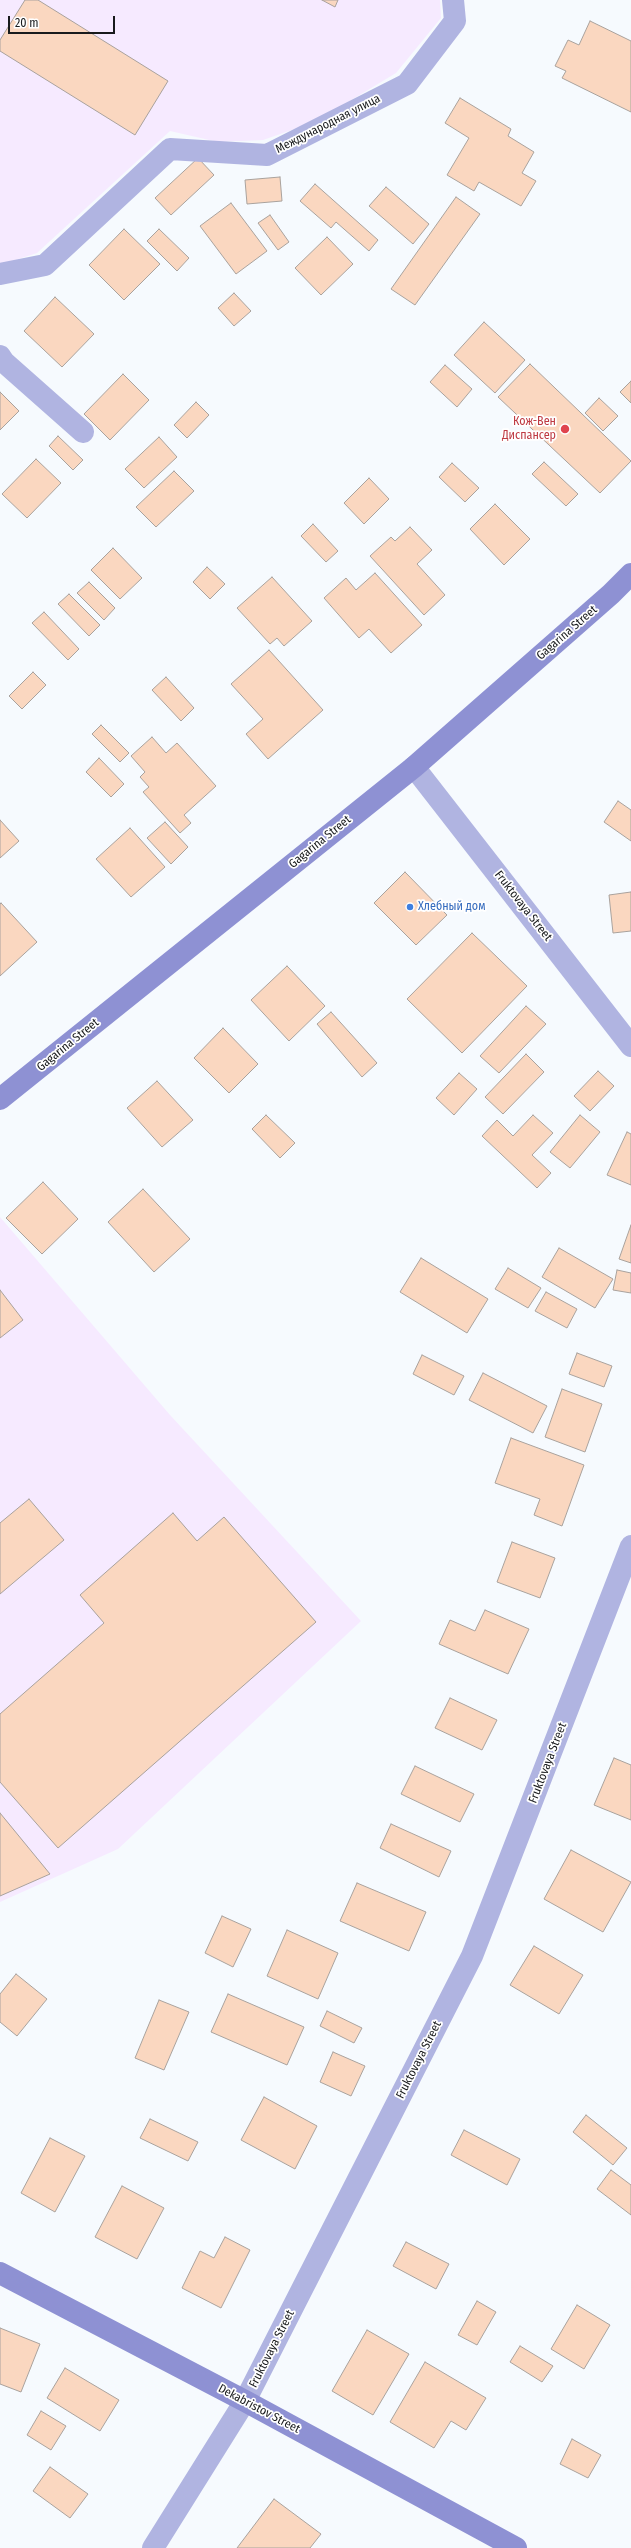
<!DOCTYPE html>
<meta charset="utf-8">
<style>
body{margin:0}
#map{position:relative;width:631px;height:2548px;overflow:hidden;background:#f6fafe;font-family:"Fira Sans Condensed",sans-serif}
canvas{display:block}
.scale{position:absolute;left:8px;top:16px;width:107px;height:18px;box-sizing:border-box;border:2px solid #181a1c;border-top:0;padding-left:5px;font-size:12px;line-height:14px;white-space:nowrap;color:#181a1c;-webkit-text-stroke:3px #fff;paint-order:stroke}
</style>
<div id="map">
<canvas width="631" height="2548"></canvas>
<div class="scale">20 m</div>
</div>
<script>
const context = document.querySelector('canvas').getContext('2d');
context.lineJoin = 'round';
function fillPath(path, color) { context.fillStyle = color; context.fill(path, 'evenodd'); }
const poly = rows => new Path2D(rows.map(r => 'M' + r).join(''));
function trace(path, color, width, dash) { context.strokeStyle = color; context.lineWidth = width; context.lineCap = dash ? 'butt' : 'round'; context.setLineDash(dash || []); context.stroke(path); }
function write(font, color, halo, rows, align = 'center') {
  context.font = font + ' "Fira Sans Condensed",sans-serif'; context.lineWidth = 3.5; context.setLineDash([]); context.textBaseline = 'middle'; context.strokeStyle = halo; context.fillStyle = color; for (const [text, x, y, turn = 0] of rows) {
    context.save(); context.translate(x, y); context.rotate((+turn || 0) * Math.PI / 180); context.textAlign = isNaN(turn) ? turn : align; if (halo) context.strokeText(text, 0, 0); context.fillText(text, 0, 0); context.restore();
  }
}
fillPath(poly([
 [0,0,440,0,441,18,396,73,315,122,263,140,218,142,170,131,37,253,0,265],
 [0,1217,170,1415,361,1621,118,1849,0,1902]
]), '#f6eaff');
const building = poly([
 [25,0,38,0,168,81,135,135,0,51,0,40,25,0],
 [322,0,338,0,335,7,322,0],
 [590,21,631,41,631,112,562,78,566,71,555,66,568,40,579,45,590,21],
 [460,98,511,129,508,136,534,152,522,173,536,181,521,206,479,182,474,191,447,175,469,138,445,123,460,98],
 [198,158,214,175,171,215,155,198,198,158],
 [280,177,282,201,247,204,245,180,280,177],
 [315,184,378,240,369,251,336,222,331,228,300,201,315,184],
 [386,187,429,224,413,244,369,206,386,187],
 [456,197,480,214,415,305,391,289,456,197],
 [231,203,267,251,236,274,200,226,231,203],
 [270,215,289,242,278,250,258,223,270,215],
 [124,229,160,264,124,300,89,265,124,229],
 [159,229,189,258,177,271,147,241,159,229],
 [327,237,353,264,321,295,295,268,327,237],
 [234,293,251,311,234,326,218,308,234,293],
 [55,297,94,334,62,367,24,331,55,297],
 [484,322,525,360,495,393,454,355,484,322],
 [530,364,631,461,600,493,498,397,530,364],
 [445,365,472,389,457,407,430,382,445,365],
 [123,374,149,400,110,440,84,414,123,374],
 [631,381,631,403,620,392,631,381],
 [0,392,19,411,0,430,0,392],
 [599,398,618,416,603,431,585,413,599,398],
 [196,402,209,415,187,438,174,425,196,402],
 [58,436,83,460,73,470,49,446,58,436],
 [159,437,177,457,144,488,125,469,159,437],
 [36,459,61,483,27,518,2,494,36,459],
 [544,462,578,494,566,506,532,474,544,462],
 [452,463,479,488,465,502,439,477,452,463],
 [174,471,194,491,156,527,136,507,174,471],
 [369,478,389,499,364,524,344,503,369,478],
 [495,504,530,539,504,565,470,529,495,504],
 [313,524,338,551,326,562,301,536,313,524],
 [410,527,432,550,417,564,445,595,424,615,370,556,391,537,395,541,410,527],
 [113,548,142,578,120,599,91,570,113,548],
 [207,567,225,584,210,599,193,582,207,567],
 [375,573,422,625,391,653,369,629,359,638,324,598,346,578,356,590,375,573],
 [272,577,312,621,284,646,277,638,270,644,237,608,272,577],
 [89,582,115,608,104,620,77,593,89,582],
 [69,594,100,625,89,636,58,604,69,594],
 [44,612,79,649,68,660,32,623,44,612],
 [269,650,323,710,268,759,246,734,263,719,231,684,269,650],
 [33,672,46,685,22,709,9,696,33,672],
 [166,677,194,708,181,721,152,690,166,677],
 [101,725,129,753,120,762,92,734,101,725],
 [152,737,166,753,177,743,216,786,184,815,191,823,180,833,143,792,149,787,140,777,145,772,131,756,152,737],
 [99,758,124,784,111,797,86,772,99,758],
 [618,801,631,810,631,841,604,822,618,801],
 [0,820,19,841,0,858,0,820],
 [165,822,188,847,171,864,147,838,165,822],
 [130,828,165,867,131,897,96,859,130,828],
 [405,872,447,915,416,945,374,903,405,872],
 [631,892,631,931,613,933,609,895,631,892],
 [1,903,37,942,0,976,0,904,1,903],
 [472,933,527,986,462,1053,407,999,472,933],
 [287,966,325,1006,289,1041,251,1000,287,966],
 [526,1006,546,1024,499,1073,480,1056,526,1006],
 [331,1012,377,1063,362,1077,317,1024,331,1012],
 [223,1028,258,1064,229,1093,194,1058,223,1028],
 [526,1054,544,1072,503,1114,485,1097,526,1054],
 [598,1071,614,1086,590,1111,574,1096,598,1071],
 [459,1073,477,1089,454,1115,436,1098,459,1073],
 [157,1081,193,1120,162,1147,127,1108,157,1081],
 [266,1115,295,1143,280,1158,252,1129,266,1115],
 [533,1115,553,1133,532,1155,551,1173,537,1188,482,1136,497,1120,513,1136,533,1115],
 [580,1115,600,1132,570,1168,550,1152,580,1115],
 [627,1132,631,1134,631,1185,607,1175,627,1132],
 [43,1182,78,1219,42,1254,6,1218,43,1182],
 [143,1189,190,1239,154,1272,108,1222,143,1189],
 [631,1225,631,1263,619,1259,631,1225],
 [559,1248,613,1279,595,1308,542,1277,559,1248],
 [421,1258,488,1299,467,1333,400,1292,421,1258],
 [508,1268,541,1288,528,1308,495,1289,508,1268],
 [617,1270,631,1273,631,1293,613,1290,617,1270],
 [0,1290,23,1320,0,1338,0,1290],
 [546,1292,577,1309,567,1328,535,1311,546,1292],
 [577,1353,612,1366,604,1387,569,1374,577,1353],
 [422,1355,464,1376,454,1395,413,1374,422,1355],
 [483,1373,547,1406,533,1433,469,1400,483,1373],
 [562,1389,602,1404,585,1452,545,1437,562,1389],
 [511,1438,584,1465,562,1526,534,1515,540,1499,495,1483,511,1438],
 [29,1499,64,1540,0,1594,0,1523,29,1499],
 [173,1513,197,1541,224,1517,316,1622,58,1848,0,1782,0,1714,104,1623,80,1595,173,1513],
 [512,1542,555,1558,540,1598,497,1582,512,1542],
 [485,1610,529,1629,508,1674,439,1644,450,1620,475,1631,485,1610],
 [450,1698,497,1720,482,1750,435,1728,450,1698],
 [614,1758,631,1765,631,1820,594,1805,614,1758],
 [415,1766,474,1794,460,1822,401,1794,415,1766],
 [0,1813,50,1874,0,1896,0,1813],
 [391,1824,451,1851,439,1877,380,1848,391,1824],
 [571,1850,631,1882,603,1932,544,1899,571,1850],
 [357,1883,426,1912,409,1951,340,1921,357,1883],
 [222,1916,251,1929,233,1967,205,1953,222,1916],
 [287,1930,338,1953,318,1999,267,1976,287,1930],
 [534,1946,583,1975,559,2014,510,1985,534,1946],
 [16,1974,47,1999,17,2036,0,2022,0,1994,16,1974],
 [228,1994,304,2027,287,2065,211,2032,228,1994],
 [159,2000,189,2012,164,2070,135,2058,159,2000],
 [327,2011,362,2028,354,2043,320,2026,327,2011],
 [333,2052,365,2066,351,2096,320,2082,333,2052],
 [264,2097,317,2126,295,2169,241,2140,264,2097],
 [586,2115,627,2148,613,2165,573,2132,586,2115],
 [150,2119,198,2142,188,2161,140,2138,150,2119],
 [464,2130,520,2159,507,2185,451,2155,464,2130],
 [50,2138,85,2156,55,2212,21,2193,50,2138],
 [611,2170,631,2185,631,2215,597,2189,611,2170],
 [122,2186,164,2208,137,2259,95,2237,122,2186],
 [225,2237,250,2250,221,2308,182,2288,200,2251,214,2258,225,2237],
 [406,2242,449,2264,436,2289,393,2266,406,2242],
 [477,2301,496,2312,477,2345,458,2335,477,2301],
 [577,2305,610,2325,584,2369,551,2349,577,2305],
 [0,2328,40,2344,21,2392,0,2384,0,2328],
 [367,2330,409,2354,373,2415,332,2391,367,2330],
 [520,2346,553,2366,542,2382,510,2362,520,2346],
 [425,2362,486,2398,466,2430,451,2421,434,2448,390,2422,425,2362],
 [65,2368,119,2400,100,2431,47,2398,65,2368],
 [41,2411,66,2426,51,2450,27,2435,41,2411],
 [572,2439,601,2455,588,2478,560,2464,572,2439],
 [50,2467,88,2494,70,2518,33,2491,50,2467],
 [274,2499,321,2534,310,2548,237,2548,274,2499]
]);
fillPath(building, '#fad7c0');
trace(building, '#a9a29d', 1);
trace(poly([
 [0,274,45,265,170,149,267,155,407,84,455,21,453,0],
 [0,356,4,362,83,432],
 [414,767,631,1046],
 [153,2548,245,2401,472,1956,631,1546]
]), '#b0b4e1', 22);
trace(poly([
 [0,1099,414,767,611,594,631,574],
 [0,2273,245,2401,516,2548]
]), '#8e91d3', 22);
for (const [x, y, r, color] of [
 [565,429,5,"#e0444e"],
 [410,907,4,"#3f7fe0"]
]) { const dot = new Path2D(); dot.arc(x, y, r, 0, 2 * Math.PI); context.fillStyle = color; context.fill(dot); trace(dot, '#fff', 1.5); }
write('12px', '#181a1c', '#fff', [
 ["Международная улица",328,124,-27],
 ["Gagarina Street",567,633,-41],
 ["Gagarina Street",320,842,-39],
 ["Fruktovaya Street",523,906,52],
 ["Gagarina Street",68,1045,-39],
 ["Fruktovaya Street",548,1763,-69],
 ["Fruktovaya Street",419,2060,-63],
 ["Fruktovaya Street",272,2349,-63],
 ["Dekabristov Street",259,2409,28]
]);
write('12px', '#be3a42', '#fff', [
 ["Кож-Вен",556,422],
 ["Диспансер",556,436]
], 'right');
write('12px', '#366cbe', '#fff', [
 ["Хлебный дом",418,907]
], 'left');
</script>
